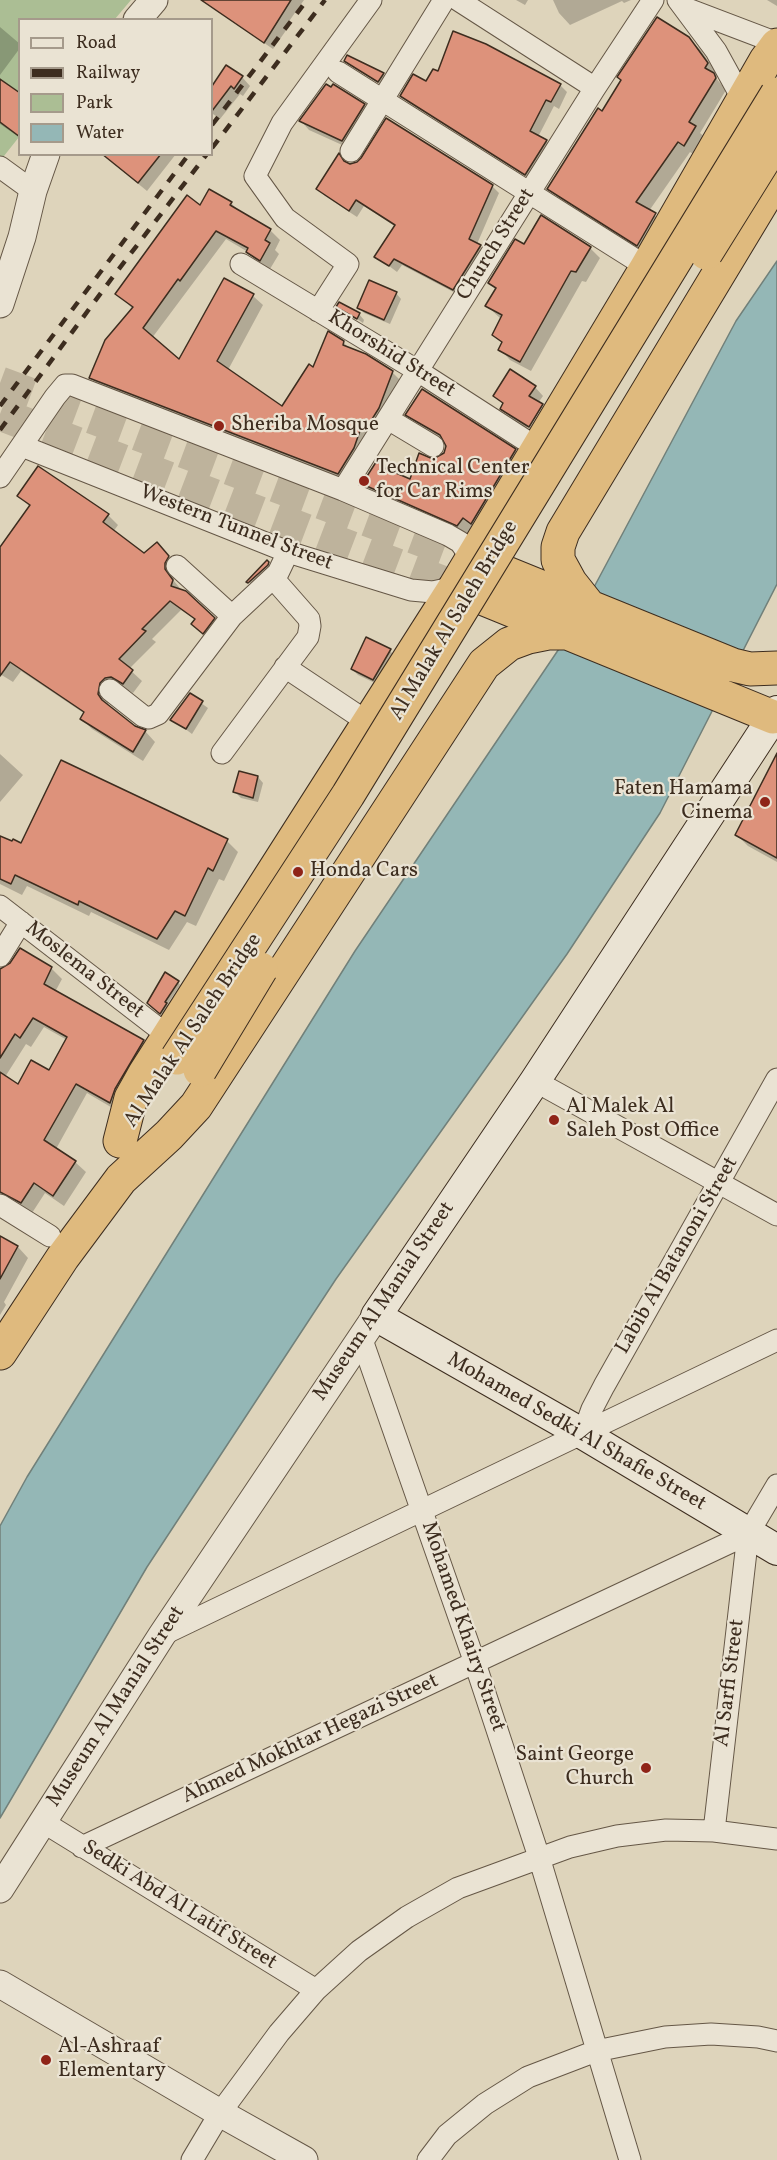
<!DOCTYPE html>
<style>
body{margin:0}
#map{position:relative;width:777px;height:2160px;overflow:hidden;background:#ded4bb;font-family:Vollkorn,serif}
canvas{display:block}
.legend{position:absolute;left:18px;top:18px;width:195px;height:138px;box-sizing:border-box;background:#eae3d3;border:2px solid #a59a8b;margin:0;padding:8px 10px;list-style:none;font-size:18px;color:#3d2d1f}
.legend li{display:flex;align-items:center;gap:12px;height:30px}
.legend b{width:30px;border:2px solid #a59a8b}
</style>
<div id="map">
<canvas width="777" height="2160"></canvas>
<ul class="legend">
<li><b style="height:8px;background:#eae3d3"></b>Road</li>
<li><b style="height:8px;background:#3d2d1f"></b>Railway</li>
<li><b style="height:16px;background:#abbe94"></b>Park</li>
<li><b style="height:16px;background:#94b7b6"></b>Water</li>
</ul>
</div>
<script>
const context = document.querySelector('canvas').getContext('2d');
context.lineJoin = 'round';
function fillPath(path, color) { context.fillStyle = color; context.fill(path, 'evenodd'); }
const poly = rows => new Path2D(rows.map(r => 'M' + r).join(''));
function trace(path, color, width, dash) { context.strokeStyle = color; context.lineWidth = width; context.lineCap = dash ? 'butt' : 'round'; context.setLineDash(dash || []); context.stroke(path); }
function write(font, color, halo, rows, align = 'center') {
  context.font = font + ' Vollkorn,serif'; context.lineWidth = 4.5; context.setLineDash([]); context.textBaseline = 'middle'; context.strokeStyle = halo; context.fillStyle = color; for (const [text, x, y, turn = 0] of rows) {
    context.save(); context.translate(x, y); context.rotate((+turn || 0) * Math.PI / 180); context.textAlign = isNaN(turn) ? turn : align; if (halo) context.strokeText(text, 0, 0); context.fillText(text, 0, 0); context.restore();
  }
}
fillPath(poly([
 [0,0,131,0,115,19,20,20,19,137,0,161]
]), '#abbe94');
const water = poly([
 [777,261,777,584,660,813,567,954,336,1279,147,1567,0,1818,0,1526,27,1477,355,951,569,634,736,321,777,261]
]);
fillPath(water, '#94b7b6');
trace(water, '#71807a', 1.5);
fillPath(poly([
 [230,0,304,0,285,27,287,29,273,49,230,20,222,12],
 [516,0,528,0,525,5],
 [553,0,631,0,624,3,622,1,570,25,559,13],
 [767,0,777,0,777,6],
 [0,27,20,44,20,48,0,75],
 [688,38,700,49,718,75,716,78,726,90,700,133,706,138,695,155,690,152,649,211,666,225,649,256,560,199,549,189,603,113],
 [348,57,383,74,389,79,384,87,351,66,346,61],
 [242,77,250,86,243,96,240,94,220,119,213,114,212,116,212,83,214,85],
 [0,80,20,95,20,138,0,124],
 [427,83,560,85,567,92,559,109,554,106,538,137,546,141,554,149,533,181,409,103,402,96],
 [364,105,373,114,351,149,309,130,301,121],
 [102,154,176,154,147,191],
 [339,155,347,164,492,186,499,193,477,244,488,254,461,296,402,265,397,272,376,256,396,227,364,206,357,217,325,196,318,189],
 [231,203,241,213,270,230,280,240,275,250,279,254,270,269,257,262,248,252,226,239,152,338,180,362,253,296,263,305,228,370,282,408,314,369,344,343,351,350,392,372,402,382,348,483,101,388,91,378,133,309,117,294,201,207],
 [524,247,590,248,600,258,586,282,582,281,531,371,510,360,500,349,503,344,494,335,501,319,487,306,496,290,490,283],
 [396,293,401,299,390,324,364,313,359,307],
 [338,306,359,314,364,320,363,323],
 [535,387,543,396,538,403,540,405,527,428,510,417,502,408,504,405,495,396],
 [543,407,551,414,538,435,529,429],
 [407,414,515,450,525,460,468,535,374,494,364,484,382,462,392,472,411,481,433,460,445,454,447,445,445,441,417,424],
 [19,496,108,515,118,525,113,532,144,555,167,555,179,567,174,573,174,581,183,592,224,629,214,643,193,624,196,620,181,610,152,639,156,642,129,669,142,681,133,693,123,687,109,693,108,706,134,727,145,731,155,742,143,761,92,729,82,719,85,714,21,671,13,682,0,674,0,550,30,507],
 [267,562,274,569,255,588,248,581],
 [390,651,395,656,379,685,358,675,352,669],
 [190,695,208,708,192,734,172,719],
 [0,754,23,775,0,802],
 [777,768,777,862,748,846,737,835],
 [258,777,263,783,258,802,241,798,235,792],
 [0,838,21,845,227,841,238,852,224,881,219,879,196,926,187,922,169,950,91,912,89,916,27,886,22,895,0,884],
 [51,968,62,979,55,992,143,1041,153,1052,121,1113,87,1093,56,1149,75,1162,86,1172,64,1206,45,1193,32,1213,0,1194,0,970],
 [44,1027,67,1040,49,1072,18,1086,5,1077,26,1044,31,1047],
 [178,982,180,985,167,1005,169,1007,163,1015,151,1006],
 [0,1238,18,1247,28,1258,4,1302,6,1305,0,1315]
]), '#0003');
const building = poly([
 [201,0,291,0,264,43,201,0],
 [657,17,689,37,708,63,705,68,714,73,716,78,689,122,696,126,684,146,678,142,636,202,656,213,637,246,547,189,598,108,602,111,621,80,617,77,657,17],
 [453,31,486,44,561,84,551,102,546,100,530,131,547,140,525,175,400,96,413,74,426,81,433,69,438,71,453,31],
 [347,55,384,73,378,82,344,61,347,55],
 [226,65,243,76,234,89,231,86,212,111,212,86,226,65],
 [0,79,20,93,20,137,0,122,0,79],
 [326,84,331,87,333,84,365,104,342,141,299,121,326,84],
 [386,118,493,185,469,239,481,245,453,290,394,259,389,266,374,257,395,225,356,200,349,211,316,189,339,153,344,161,350,164,357,162,361,158,386,118],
 [102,154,161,154,138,183,102,154],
 [209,189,232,202,230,205,271,229,265,240,270,243,260,261,246,252,248,248,216,231,180,281,178,279,143,328,179,359,224,278,254,294,217,361,282,406,309,364,313,367,328,331,344,341,343,345,366,354,393,371,379,408,369,424,363,422,354,448,338,474,89,378,105,340,133,307,115,294,187,195,200,205,209,189],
 [541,215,591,247,576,272,571,271,520,362,498,350,502,342,492,335,502,315,485,306,496,288,488,283,515,239,524,244,541,215],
 [369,280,397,292,384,320,357,308,369,280],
 [339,302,360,313,357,319,336,307,339,302],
 [510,369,536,386,529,396,543,404,529,427,500,409,503,403,493,396,510,369],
 [422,389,516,449,471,524,463,518,457,526,362,484,378,459,383,461,380,466,410,479,419,453,433,459,444,453,446,446,440,435,405,415,422,389],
 [38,466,109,514,103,522,144,553,157,542,169,556,165,563,165,569,173,580,171,586,186,591,215,618,203,634,191,624,195,619,170,601,142,629,146,631,119,659,133,670,123,684,111,677,105,678,100,683,98,694,102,700,135,726,146,730,133,752,80,719,84,712,10,662,0,676,0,547,30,505,17,496,38,466],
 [267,560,269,562,268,565,248,583,246,582,267,560],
 [366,637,391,649,373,680,351,669,366,637],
 [190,693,203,701,186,729,170,720,190,693],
 [777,753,777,858,735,835,777,753],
 [61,760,228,839,213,871,208,868,185,916,175,911,157,939,79,901,78,905,15,875,11,884,0,879,0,836,12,841,13,839,21,843,61,760],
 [239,771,258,776,253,798,233,792,239,771],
 [20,948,52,967,44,984,144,1040,115,1089,110,1103,76,1084,44,1140,76,1161,53,1196,34,1183,21,1203,0,1192,0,1072,18,1084,31,1060,49,1070,67,1037,33,1018,20,1038,15,1034,0,1058,0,969,10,963,20,948],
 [165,972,179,981,165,1002,167,1003,160,1014,147,1003,165,972],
 [0,1236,18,1246,0,1279,0,1236]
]);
fillPath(building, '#dd927b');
trace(building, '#3d2d1f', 1.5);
trace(poly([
 [0,383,472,559],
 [0,414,455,587]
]), '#beb39c', 33, [33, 16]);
const minor = poly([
 [458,0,595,88],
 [678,0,716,51,743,100],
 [685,8,777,43],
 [338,72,647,267],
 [351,151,444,0],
 [0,167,33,191],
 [241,264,418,371,528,442,538,451],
 [318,311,348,264,285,218,255,176,282,123,371,0],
 [388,419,433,446],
 [22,446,288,552,411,590,433,592,455,587],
 [0,477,55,397,65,385,72,385,343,490,448,535,460,542,472,559],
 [343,490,595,88,653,0],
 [177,566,232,616],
 [285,667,369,723],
 [110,690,143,716,149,718,158,714,232,616,278,573,288,552],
 [222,753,308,637,310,626,309,619,273,578],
 [0,906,167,1035],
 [0,956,21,922],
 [535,1081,777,1215],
 [0,1205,50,1236],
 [361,1337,475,1663,539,1857,630,2160],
 [583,1434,592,1409,604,1386,777,1079],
 [162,1635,777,1340],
 [43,1822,316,1990],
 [714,1831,748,1534],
 [82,1847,748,1534,777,1485],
 [192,2160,220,2113,279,2033,316,1990,359,1951,407,1917,458,1888,570,1847,617,1836,666,1830,714,1831,777,1839],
 [428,2160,447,2135,485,2104,528,2077,596,2051,665,2037,711,2034,758,2037,777,2041]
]);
const tertiary = poly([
 [137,20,154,0],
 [0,304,22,237,33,191,46,154],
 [0,1889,162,1635,376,1316],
 [0,1984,220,2113,304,2160]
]);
const secondary = poly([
 [777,711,535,1081,376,1316,583,1434,777,1550]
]);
const trunk = poly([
 [472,559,733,665,750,669,777,668],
 [455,587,773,717],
 [589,606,570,582,558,560,558,547,563,532,777,177],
 [120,1141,131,1098,145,1073,455,587,647,267,766,60,777,45],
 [0,1353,63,1257,121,1179,169,1135,196,1106,484,664,509,644,528,637,548,633,569,633]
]);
trace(minor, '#655746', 23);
trace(tertiary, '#655746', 29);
trace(secondary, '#3d2d1f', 32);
trace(trunk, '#3d2d1f', 35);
trace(minor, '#eae3d3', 21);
trace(tertiary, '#eae3d3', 27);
trace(secondary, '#eae3d3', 30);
trace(trunk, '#dfba7e', 33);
trace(poly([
 [212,125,307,0],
 [212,148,325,0],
 [0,406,189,154],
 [0,430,112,278,207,154]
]), '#3d2d1f', 4.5, [10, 10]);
const trunkBridge = poly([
 [706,253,777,139],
 [177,1058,348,795,777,94],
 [200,1070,261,969]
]);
trace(trunkBridge, '#3d2d1f', 35, []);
trace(trunkBridge, '#dfba7e', 33);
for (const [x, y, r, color] of [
 [219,426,6,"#8f2418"],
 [364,481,6,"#8f2418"],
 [765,802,6,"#8f2418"],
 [298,872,6,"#8f2418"],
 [554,1120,6,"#8f2418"],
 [646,1768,6,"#8f2418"],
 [46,2060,6,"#8f2418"]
]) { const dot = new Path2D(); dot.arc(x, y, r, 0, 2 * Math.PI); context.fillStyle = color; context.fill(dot); trace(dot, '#eae3d3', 2); }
write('21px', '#3d2d1f', '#eae3d3', [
 ["Church Street",497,245,-58],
 ["Khorshid Street",391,355,32],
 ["Western Tunnel Street",236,529,21],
 ["Al Malak Al Saleh Bridge",455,621,-59],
 ["Moslema Street",84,971,38],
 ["Al Malak Al Saleh Bridge",194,1031,-56],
 ["Labib Al Batanoni Street",678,1256,-60],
 ["Museum Al Manial Street",385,1302,-56],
 ["Mohamed Sedki Al Shafie Street",576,1433,30],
 ["Mohamed Khairy Street",462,1627,71],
 ["Al Sarfi Street",731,1683,-83],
 ["Museum Al Manial Street",117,1707,-57],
 ["Ahmed Mokhtar Hegazi Street",311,1740,-25],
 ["Sedki Abd Al Latif Street",179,1906,32]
]);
write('21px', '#3d2d1f', '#eae3d3', [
 ["Sheriba Mosque",231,426],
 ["Technical Center",376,469],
 ["for Car Rims",376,493],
 ["Faten Hamama",753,790,"right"],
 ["Cinema",753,814,"right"],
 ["Honda Cars",310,872],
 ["Al Malek Al",566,1108],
 ["Saleh Post Office",566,1132],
 ["Saint George",634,1756,"right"],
 ["Church",634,1780,"right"],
 ["Al-Ashraaf",58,2048],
 ["Elementary",58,2072]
], 'left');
</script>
